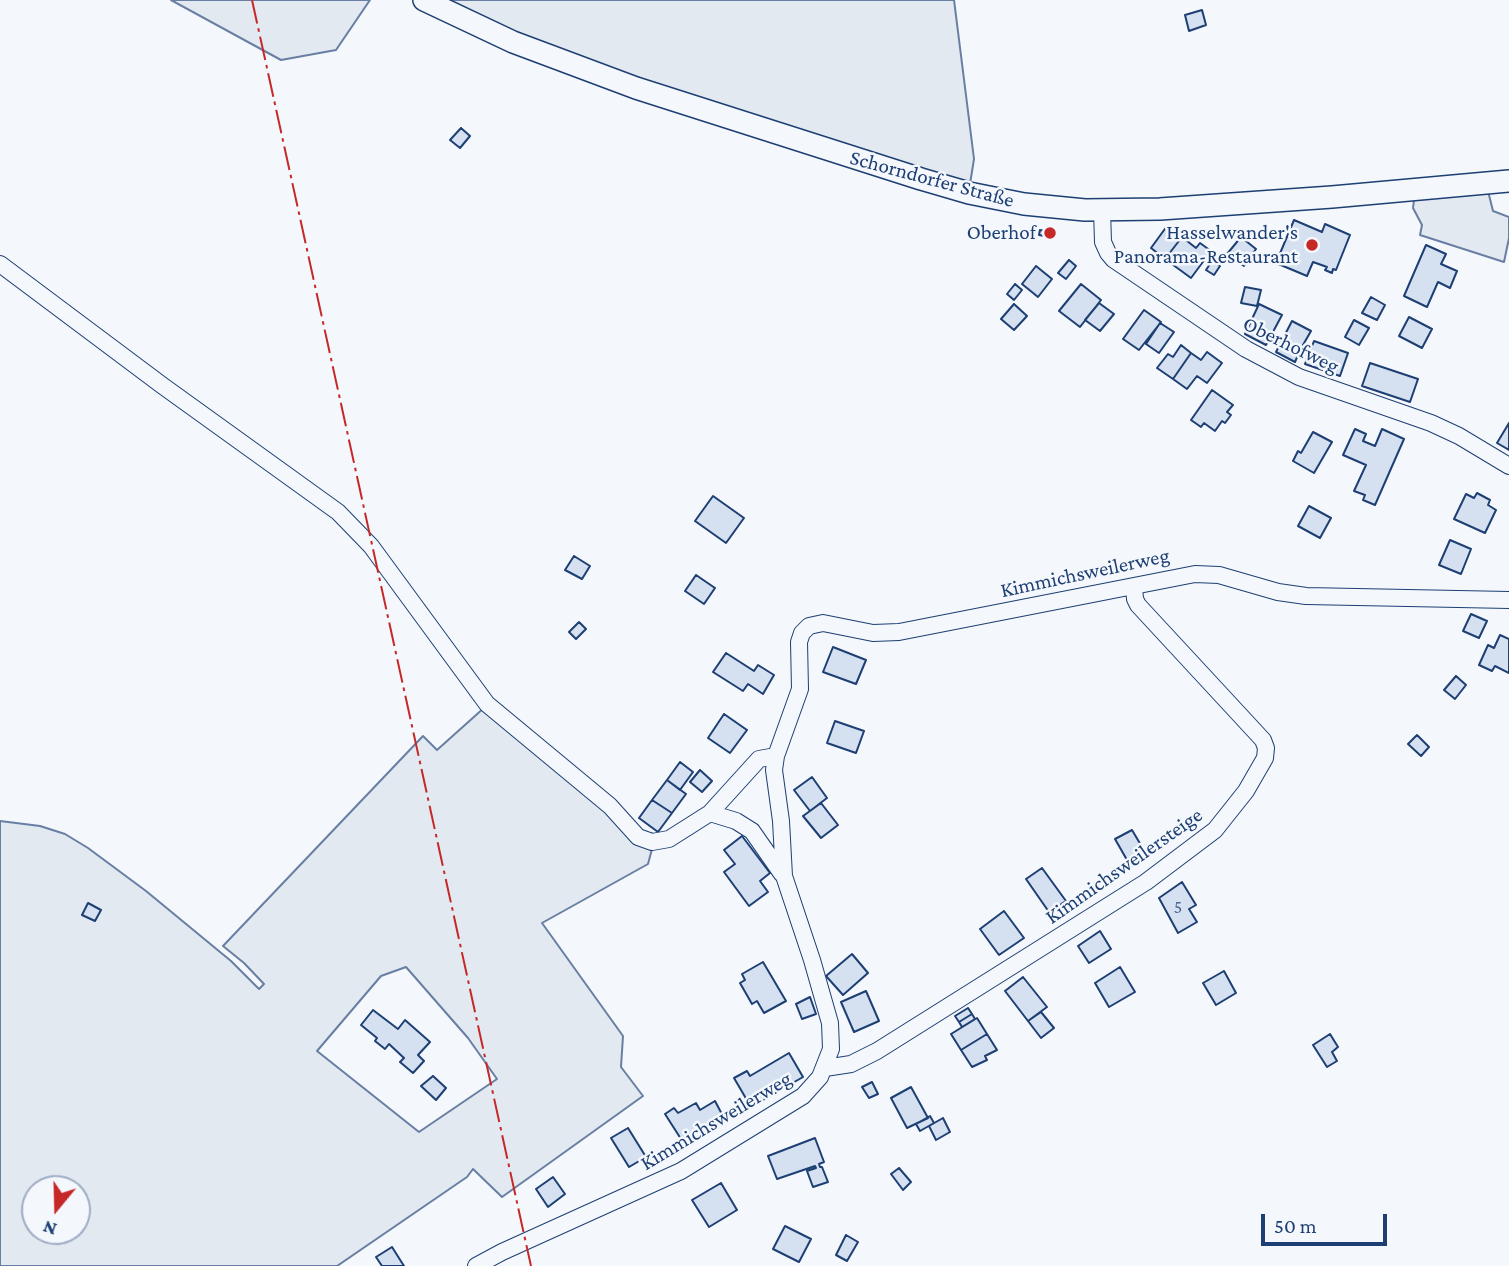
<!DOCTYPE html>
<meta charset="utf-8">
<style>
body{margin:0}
#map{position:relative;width:1509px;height:1266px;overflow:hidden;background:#f4f7fb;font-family:"Crimson Pro",serif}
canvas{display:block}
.north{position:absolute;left:21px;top:1175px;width:70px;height:70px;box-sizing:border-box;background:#f4f7fb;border:2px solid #9eadc5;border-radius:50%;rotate:199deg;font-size:19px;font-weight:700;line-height:28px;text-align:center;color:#1d3f73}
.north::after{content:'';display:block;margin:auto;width:24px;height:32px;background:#c62828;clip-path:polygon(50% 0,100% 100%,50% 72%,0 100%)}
.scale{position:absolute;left:1261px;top:1214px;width:126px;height:32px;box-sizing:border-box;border:4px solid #1d3f73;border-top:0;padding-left:9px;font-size:21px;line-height:24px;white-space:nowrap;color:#1d3f73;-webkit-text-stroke:5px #f4f7fb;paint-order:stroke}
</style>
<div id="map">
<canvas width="1509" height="1266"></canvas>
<div class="north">N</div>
<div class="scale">50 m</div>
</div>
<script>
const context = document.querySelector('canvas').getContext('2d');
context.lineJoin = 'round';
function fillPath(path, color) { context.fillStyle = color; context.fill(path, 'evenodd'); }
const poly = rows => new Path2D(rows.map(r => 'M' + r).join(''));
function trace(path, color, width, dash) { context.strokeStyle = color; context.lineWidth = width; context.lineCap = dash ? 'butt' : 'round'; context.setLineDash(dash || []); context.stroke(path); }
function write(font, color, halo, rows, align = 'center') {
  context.font = font + ' "Crimson Pro",serif'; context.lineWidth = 5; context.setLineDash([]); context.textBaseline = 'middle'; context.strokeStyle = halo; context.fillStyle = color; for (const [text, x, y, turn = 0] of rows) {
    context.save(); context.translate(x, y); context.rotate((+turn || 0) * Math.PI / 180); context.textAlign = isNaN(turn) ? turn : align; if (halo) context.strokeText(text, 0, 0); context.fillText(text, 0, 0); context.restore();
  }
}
const green = poly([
 [171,0,370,0,336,50,281,60,171,0],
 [441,0,954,0,974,159,970,184,711,104,548,47,441,0],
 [1488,191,1493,211,1509,217,1509,238,1504,262,1420,235,1422,225,1413,208,1414,200,1488,191],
 [485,707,652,849,648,864,542,923,623,1036,621,1067,643,1096,502,1197,473,1169,467,1177,337,1266,0,1266,0,821,40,826,65,834,88,848,146,891,231,961,259,989,264,984,244,963,223,946,423,736,437,750,485,707],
 [406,967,468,1038,497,1079,419,1132,317,1051,381,976,406,967],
 [35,1189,77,1189,77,1231,35,1231,35,1189]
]);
fillPath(green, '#e3e9f0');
trace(green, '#687fa3', 2);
const building = poly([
 [1202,10,1206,25,1189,31,1185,15,1202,10],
 [461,128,470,136,460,148,450,140,461,128],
 [1294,220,1322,232,1325,224,1350,235,1336,270,1333,269,1332,273,1325,270,1327,267,1313,262,1307,276,1276,263,1294,220],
 [1167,226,1182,237,1165,259,1151,248,1167,226],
 [1040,230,1051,232,1050,237,1039,235,1040,230],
 [1182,237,1196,248,1200,243,1211,251,1191,278,1165,259,1182,237],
 [1241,237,1256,249,1244,266,1227,254,1241,237],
 [1426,245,1446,254,1441,264,1457,271,1450,288,1438,282,1427,307,1404,296,1426,245],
 [1069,260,1076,266,1066,279,1058,273,1069,260],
 [1212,261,1220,266,1214,275,1206,270,1212,261],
 [1036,266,1052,279,1038,297,1022,284,1036,266],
 [1015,284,1022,290,1014,300,1007,294,1015,284],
 [1081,284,1101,300,1080,327,1059,311,1081,284],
 [1245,287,1261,290,1257,306,1241,303,1245,287],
 [1371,297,1385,305,1377,320,1362,313,1371,297],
 [1099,303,1114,314,1100,331,1085,320,1099,303],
 [1014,304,1027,316,1014,330,1001,319,1014,304],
 [1259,304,1282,315,1266,345,1245,334,1259,304],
 [1144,310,1161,322,1139,350,1123,339,1144,310],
 [1409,317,1432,329,1422,348,1399,336,1409,317],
 [1354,320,1369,328,1359,345,1345,337,1354,320],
 [1292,321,1311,331,1303,345,1311,349,1314,341,1348,353,1340,376,1305,364,1307,359,1298,355,1295,362,1276,352,1292,321],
 [1160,323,1174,332,1159,353,1146,344,1160,323],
 [1181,345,1191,353,1173,379,1157,368,1168,354,1173,357,1181,345],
 [1207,352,1222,363,1207,383,1197,376,1187,389,1173,379,1191,353,1201,360,1207,352],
 [1370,363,1418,379,1410,402,1362,386,1370,363],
 [1212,390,1233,405,1227,412,1231,415,1225,423,1222,421,1215,431,1204,423,1201,427,1191,420,1212,390],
 [1509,423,1509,450,1497,443,1509,423],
 [1355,429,1366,434,1363,441,1375,446,1382,429,1404,439,1375,505,1363,500,1365,495,1354,491,1366,465,1343,455,1355,429],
 [1313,432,1332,442,1314,473,1293,461,1298,451,1301,453,1313,432],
 [1477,493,1490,500,1488,505,1496,510,1485,533,1454,519,1466,494,1474,498,1477,493],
 [713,496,744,518,726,543,695,521,713,496],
 [1309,506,1331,518,1320,538,1298,526,1309,506],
 [1450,540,1471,549,1461,574,1439,565,1450,540],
 [574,556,590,566,582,579,565,570,574,556],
 [696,575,715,588,704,604,685,591,696,575],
 [1471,614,1487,621,1479,638,1463,631,1471,614],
 [579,622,586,629,576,639,569,632,579,622],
 [1500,635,1509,639,1509,673,1495,666,1492,671,1479,665,1488,645,1494,648,1500,635],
 [833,647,866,660,856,684,823,672,833,647],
 [726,653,754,671,758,665,774,675,763,694,748,684,743,691,713,672,726,653],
 [1456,676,1466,685,1455,699,1444,690,1456,676],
 [724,714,747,730,730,753,708,738,724,714],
 [835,721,864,731,856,753,827,743,835,721],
 [1417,735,1429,747,1421,756,1408,744,1417,735],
 [680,762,693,772,680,790,667,780,680,762],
 [700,770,712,781,702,792,690,782,700,770],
 [812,777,827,798,810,811,794,790,812,777],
 [667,780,686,794,672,813,652,800,667,780],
 [652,800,672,813,658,832,639,818,652,800],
 [821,803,838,825,821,838,803,816,821,803],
 [1132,830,1148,857,1131,867,1115,839,1132,830],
 [742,836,770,873,760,881,768,892,749,906,724,872,735,864,724,850,742,836],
 [1042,868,1066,901,1049,912,1026,879,1042,868],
 [1182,882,1196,905,1189,909,1197,922,1178,933,1159,898,1182,882],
 [88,903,101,910,95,921,82,915,88,903],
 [1004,911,1024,938,999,955,980,929,1004,911],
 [1100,931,1111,949,1089,963,1078,946,1100,931],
 [852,954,868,973,843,995,826,976,852,954],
 [763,962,786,1001,764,1013,757,1001,752,1004,740,983,745,980,742,974,763,962],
 [1120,967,1135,992,1109,1007,1095,983,1120,967],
 [1224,971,1236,993,1216,1005,1203,983,1224,971],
 [1023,977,1047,1007,1028,1021,1005,991,1023,977],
 [866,991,879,1021,854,1032,841,1002,866,991],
 [810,997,816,1014,802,1019,796,1004,810,997],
 [968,1008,972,1014,959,1022,955,1016,968,1008],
 [373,1010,398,1029,405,1020,430,1042,418,1055,424,1061,413,1073,400,1062,404,1058,389,1044,385,1049,375,1041,377,1038,361,1025,373,1010],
 [1041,1012,1054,1028,1041,1038,1028,1021,1041,1012],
 [972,1014,975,1019,962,1027,959,1022,972,1014],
 [977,1018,987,1034,961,1050,951,1034,977,1018],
 [987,1034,997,1050,985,1056,987,1060,972,1067,961,1050,987,1034],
 [1330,1034,1338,1047,1332,1052,1337,1061,1327,1067,1313,1045,1330,1034],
 [789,1053,803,1077,751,1107,734,1078,747,1071,750,1076,789,1053],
 [433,1076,446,1088,436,1100,421,1086,433,1076],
 [872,1082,878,1094,869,1098,862,1087,872,1082],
 [911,1087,928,1118,907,1128,891,1098,911,1087],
 [715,1101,725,1120,709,1129,706,1125,681,1139,665,1114,674,1108,678,1113,696,1103,700,1110,715,1101],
 [930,1116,934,1123,920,1131,916,1124,930,1116],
 [943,1118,950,1132,936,1140,929,1126,943,1118],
 [628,1128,646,1157,629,1167,611,1138,628,1128],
 [815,1138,824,1162,819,1164,820,1167,822,1167,828,1182,813,1187,807,1171,816,1168,815,1166,777,1179,768,1156,815,1138],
 [899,1168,911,1182,903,1190,891,1174,899,1168],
 [553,1177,565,1194,548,1207,536,1189,553,1177],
 [721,1183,737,1210,709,1227,692,1200,721,1183],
 [785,1226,811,1239,799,1262,773,1249,785,1226],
 [846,1235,858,1242,847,1261,836,1255,846,1235],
 [392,1247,404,1266,382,1266,376,1257,392,1247]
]);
fillPath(building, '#d5e0f0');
trace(building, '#1d3f73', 2);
const minor = poly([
 [1102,210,1103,242,1108,253,1113,259,1246,349,1299,377,1431,423,1459,436,1509,466],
 [0,264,163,386,338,512,371,546,487,704,610,806,638,837,652,842,669,839,710,813,759,759,776,756],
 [710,813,736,821,752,831,782,874],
 [825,1068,851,1064,877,1051,1146,882,1215,830,1246,791,1265,758,1266,748,1263,740,1138,605,1135,599,1134,586],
 [476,1266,502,1252,681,1171,803,1096,820,1077,831,1049,830,1023,812,960,784,876,781,821,774,770,776,756,800,689,799,642,802,633,809,626,823,623,873,633,899,632,1195,574,1219,575,1278,592,1306,596,1509,600]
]);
const secondary = poly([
 [424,0,513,42,636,88,921,179,969,193,1024,204,1085,210,1160,209,1332,197,1509,181]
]);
trace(minor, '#1d3f73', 18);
trace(secondary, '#1d3f73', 24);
trace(minor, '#f4f7fb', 16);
trace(secondary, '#f4f7fb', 21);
trace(poly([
 [252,0,531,1266]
]), '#c62828', 2, [24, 5, 3.5, 5]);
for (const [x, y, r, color] of [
 [1050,233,7,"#c62828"],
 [1312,245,7,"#c62828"]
]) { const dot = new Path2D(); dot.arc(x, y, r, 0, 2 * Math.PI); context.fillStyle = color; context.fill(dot); trace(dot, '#f4f7fb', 2.5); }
write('18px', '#4b6792', null, [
 ["5",1178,907]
]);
write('21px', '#1d3f73', '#f4f7fb', [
 ["Schorndorfer Straße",932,179,15],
 ["Oberhofweg",1291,345,26],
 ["Kimmichsweilerweg",1085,573,-12],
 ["Kimmichsweilersteige",1124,866,-35],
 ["Kimmichsweilerweg",716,1121,-31]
]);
write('21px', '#1d3f73', '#f4f7fb', [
 ["Oberhof",1036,233],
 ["Hasselwander's",1298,233],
 ["Panorama-Restaurant",1298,257]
], 'right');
</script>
